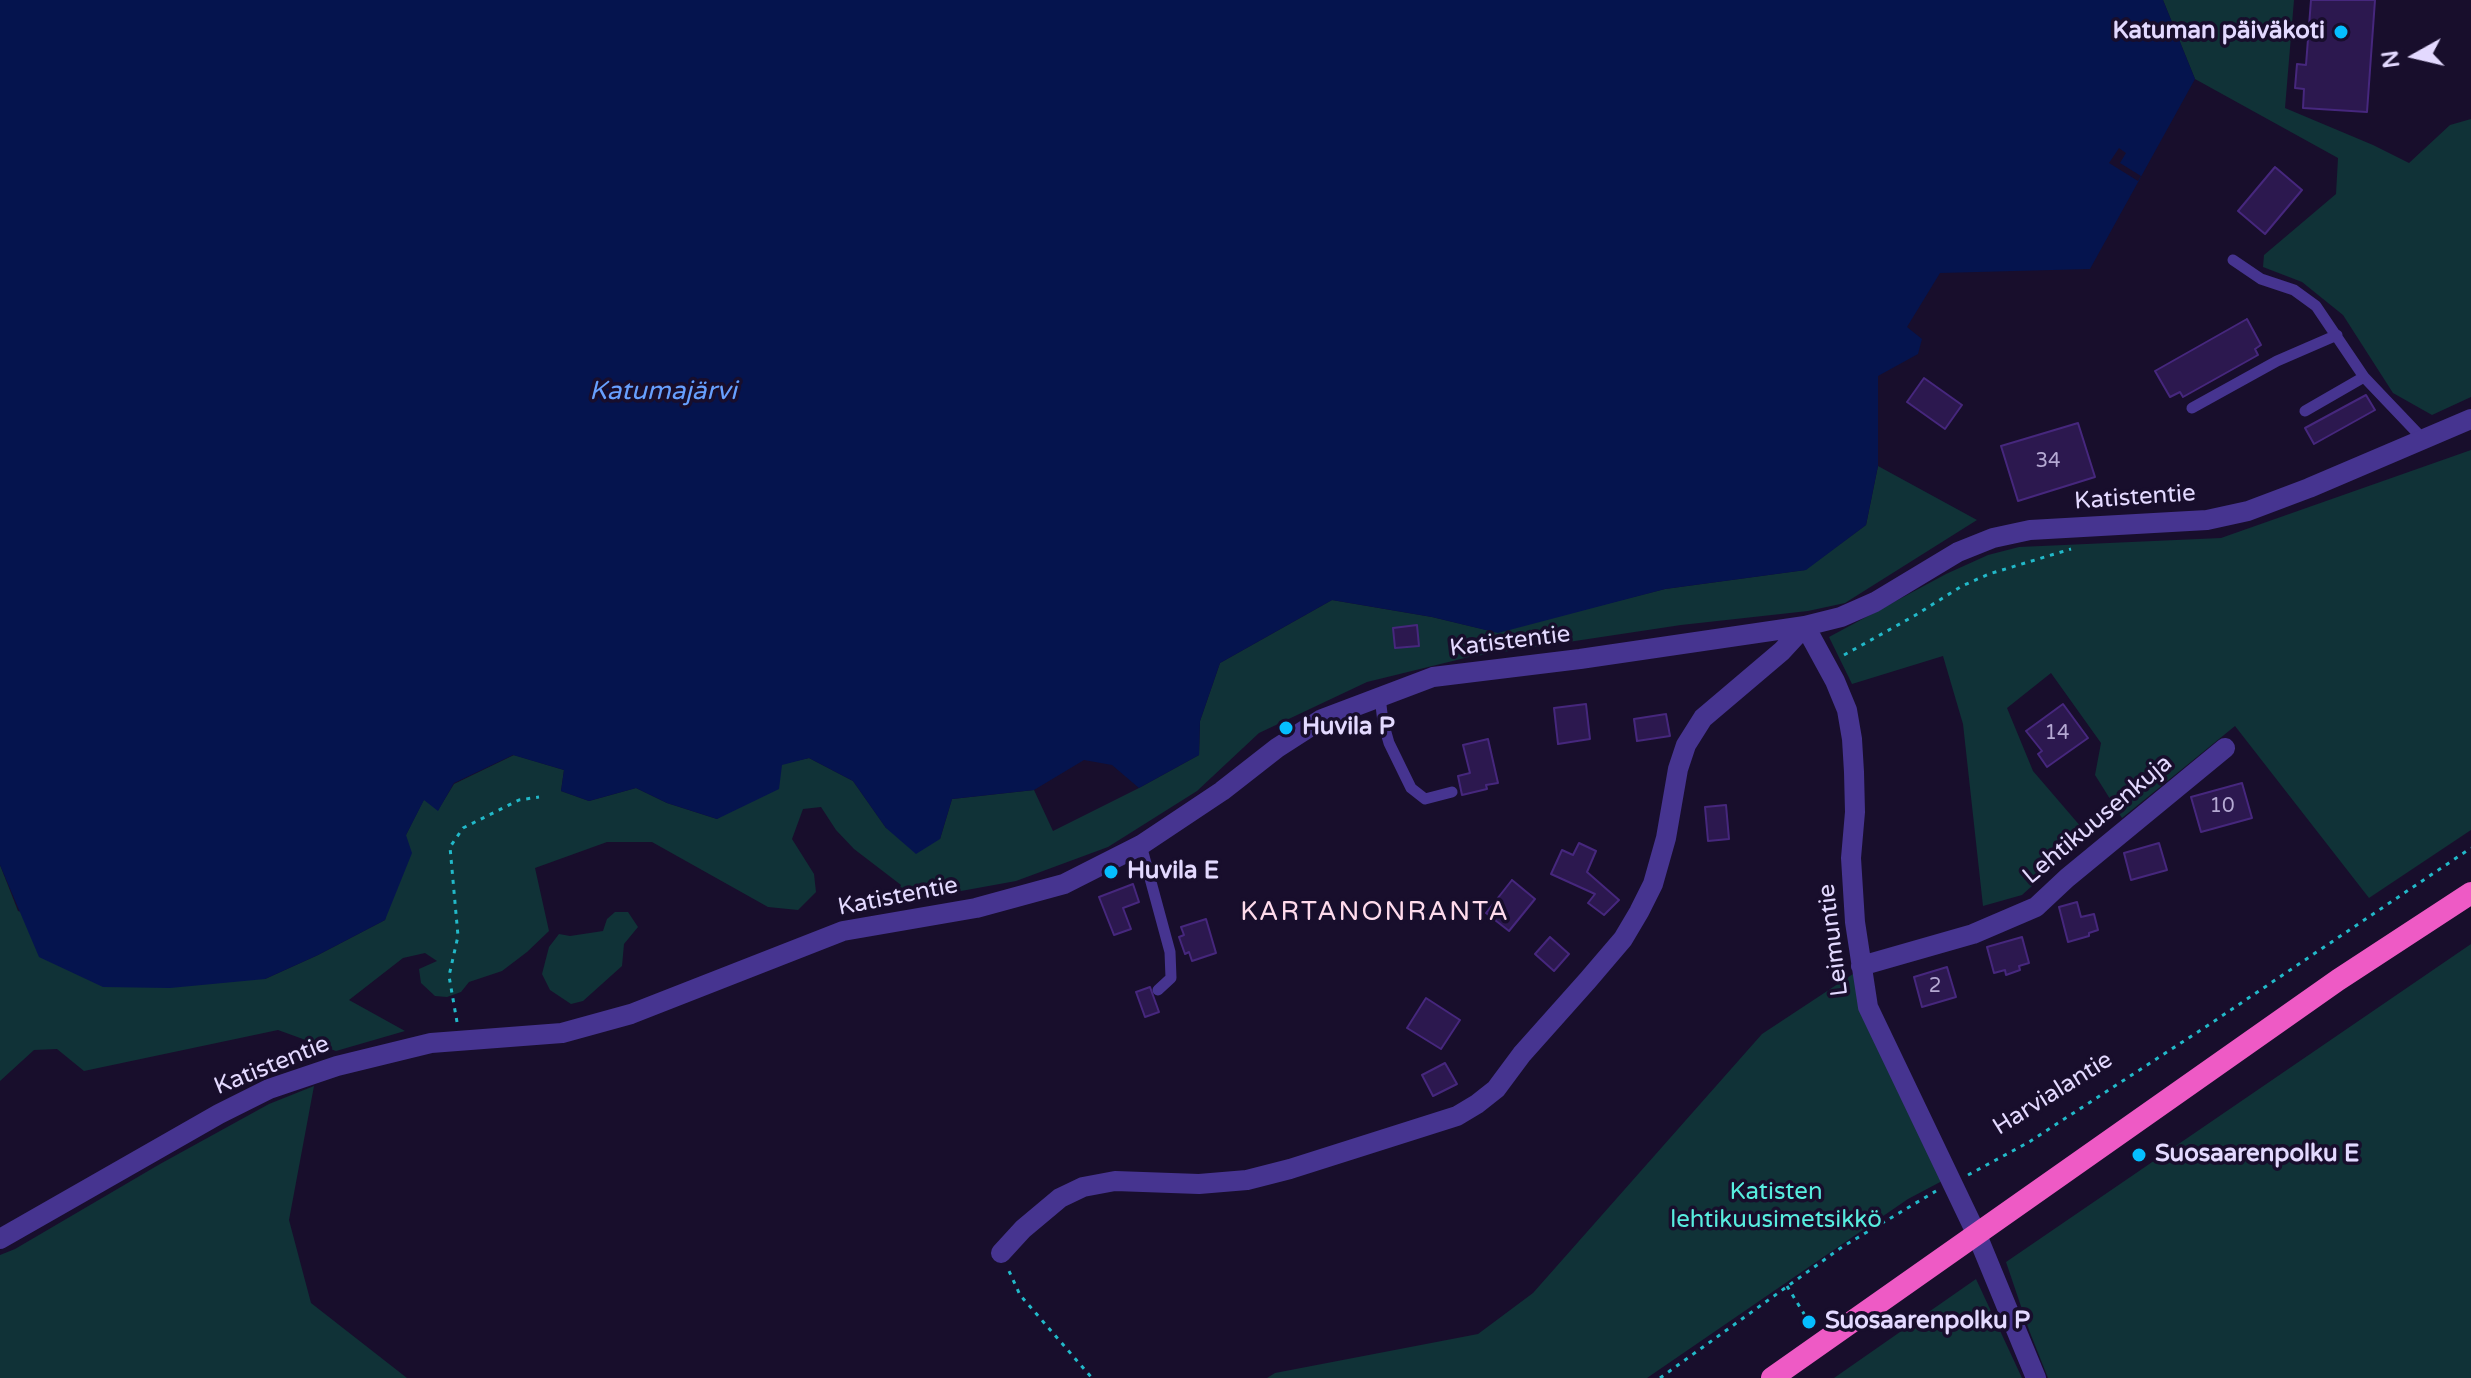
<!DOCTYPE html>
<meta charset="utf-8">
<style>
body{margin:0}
#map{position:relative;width:2471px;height:1378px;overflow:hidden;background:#180e2c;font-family:"Varela Round",sans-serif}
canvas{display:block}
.north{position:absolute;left:2375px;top:16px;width:80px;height:80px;-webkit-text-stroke:6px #180e2c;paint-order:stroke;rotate:262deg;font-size:22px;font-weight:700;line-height:32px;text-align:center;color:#e3d9ff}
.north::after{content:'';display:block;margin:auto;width:28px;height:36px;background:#e3d9ff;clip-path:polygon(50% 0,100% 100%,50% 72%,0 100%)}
</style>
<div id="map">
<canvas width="2471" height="1378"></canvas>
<div class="north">N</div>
</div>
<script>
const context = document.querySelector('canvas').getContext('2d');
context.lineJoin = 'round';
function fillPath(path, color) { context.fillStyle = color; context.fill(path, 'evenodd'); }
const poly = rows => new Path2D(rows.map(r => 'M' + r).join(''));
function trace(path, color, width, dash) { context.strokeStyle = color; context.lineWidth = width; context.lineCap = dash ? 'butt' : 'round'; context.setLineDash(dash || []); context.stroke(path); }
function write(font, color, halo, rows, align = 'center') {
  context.font = font + ' "Varela Round",sans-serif'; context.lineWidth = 7; context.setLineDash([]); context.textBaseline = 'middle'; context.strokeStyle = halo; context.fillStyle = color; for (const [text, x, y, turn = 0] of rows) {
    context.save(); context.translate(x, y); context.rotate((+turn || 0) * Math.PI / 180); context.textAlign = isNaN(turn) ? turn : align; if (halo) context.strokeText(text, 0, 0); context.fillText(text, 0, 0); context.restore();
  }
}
fillPath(poly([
 [2163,0,2294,0,2285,108,2373,145,2409,163,2450,125,2471,119,2471,397,2432,415,2393,393,2343,315,2302,282,2263,267,2264,255,2336,194,2338,158,2195,79],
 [2471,450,2471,830,2369,898,2235,726,2122,818,2095,775,2101,743,2051,673,2007,708,2033,771,2088,835,2022,895,1983,906,1963,724,1943,656,1852,684,1829,637,1946,574,1988,555,2019,547,2221,538],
 [1878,466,1977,520,1845,603,1808,611,1681,625,1469,657,1367,682,1259,733,1197,791,1108,847,1016,881,895,903,901,885,854,849,836,830,821,807,803,809,792,839,814,874,816,892,798,910,768,907,652,842,607,842,535,868,549,931,527,952,502,971,469,982,461,992,447,997,435,996,421,983,419,969,437,961,425,953,403,958,349,1000,405,1031,336,1051,278,1030,84,1071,57,1049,34,1050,0,1081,0,865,18,911,265,979,318,955,385,920,406,835,424,799,438,810,454,784,514,755,564,770,561,791,589,801,636,788,667,803,717,819,782,764,809,758,853,781,886,828,940,839,952,799,1034,790,1053,831,1139,788,1199,755,1200,721,1220,663,1332,600,1432,617,1495,632,1665,589,1805,570,1866,525],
 [615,912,628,912,638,927,624,944,622,966,583,1001,571,1004,550,990,542,974,549,947,559,934,570,936,603,931,607,919],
 [2471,944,2471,1378,2048,1378,2029,1330,2006,1262],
 [1856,972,1944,1180,1908,1199,1647,1378,1267,1378,1275,1373,1478,1334,1533,1293,1762,1034],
 [314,1086,289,1220,311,1303,407,1378,0,1378,0,1255,15,1249,160,1164,269,1104],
 [1976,1279,2022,1378,1834,1378]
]), '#103237');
fillPath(poly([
 [0,0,2163,0,2195,79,2090,269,1940,273,1907,327,1922,339,1918,354,1878,376,1878,466,1866,525,1806,570,1665,589,1498,633,1432,617,1332,600,1220,663,1200,721,1199,755,1139,788,1112,765,1084,760,1034,790,952,799,940,839,916,854,886,828,853,781,809,758,782,765,779,789,717,819,667,803,636,788,589,801,561,791,564,770,513,755,454,783,438,811,424,800,406,835,412,853,385,920,318,955,265,979,170,988,103,987,39,957,0,865]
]), '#05144e');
fillPath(poly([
 [2119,148,2126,153,2120,163,2141,176,2138,181,2109,163]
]), '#180e2c');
const building = poly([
 [2311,0,2375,0,2367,112,2303,108,2304,89,2295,88,2297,64,2306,65,2311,0],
 [2275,167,2302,190,2265,234,2238,211,2275,167],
 [2247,319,2261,345,2255,349,2258,355,2183,397,2180,392,2170,397,2155,371,2247,319],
 [1924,378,1962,405,1945,429,1907,402,1924,378],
 [2366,395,2375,410,2314,444,2305,428,2366,395],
 [2078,423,2095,477,2018,501,2001,446,2078,423],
 [1417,625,1419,646,1395,648,1393,628,1417,625],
 [1586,704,1590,739,1558,744,1554,708,1586,704],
 [2063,704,2088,738,2047,767,2038,754,2042,751,2026,731,2063,704],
 [1666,714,1670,736,1637,741,1634,719,1666,714],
 [1488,739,1498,783,1486,785,1487,789,1462,795,1458,776,1470,773,1463,745,1488,739],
 [2242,783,2252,818,2201,832,2191,797,2242,783],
 [1726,805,1729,839,1708,841,1705,807,1726,805],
 [1579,843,1596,851,1587,872,1619,900,1604,915,1588,903,1595,894,1551,874,1562,850,1573,855,1579,843],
 [2159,843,2167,870,2131,880,2124,853,2159,843],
 [1512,880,1535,899,1509,931,1486,913,1512,880],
 [1133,884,1139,902,1123,908,1131,929,1114,935,1099,897,1133,884],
 [2077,902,2081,917,2094,914,2098,930,2089,933,2089,936,2068,942,2059,907,2077,902],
 [1206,919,1216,953,1192,961,1189,952,1185,954,1179,937,1184,935,1181,927,1206,919],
 [1550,937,1569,954,1554,971,1535,954,1550,937],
 [2022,937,2029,963,2019,966,2020,970,2006,975,2005,970,1994,973,1987,947,2022,937],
 [1947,967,1956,997,1922,1007,1914,977,1947,967],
 [1150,987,1159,1012,1145,1017,1136,992,1150,987],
 [1426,998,1460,1020,1441,1049,1407,1028,1426,998],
 [1445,1063,1457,1084,1433,1096,1422,1075,1445,1063]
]);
fillPath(building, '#2c184f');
trace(building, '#46277d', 2);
trace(poly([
 [1844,655,1914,616,1962,586,1989,574,2071,549],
 [457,1022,449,976,458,936,450,847,463,828,519,800,539,797],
 [1968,1175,2029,1142,2210,1024,2471,848],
 [1009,1271,1020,1295,1092,1378],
 [1787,1286,1809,1322],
 [1660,1378,1842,1247,1936,1191]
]), '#22b9c9', 3, [4, 6]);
trace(poly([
 [2233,260,2261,279,2294,290,2316,306,2364,377,2423,439],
 [2192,408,2277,361,2337,335],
 [2305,411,2364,377],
 [1380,697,1383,722,1389,743,1411,788,1425,799,1452,792],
 [1141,845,1170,952,1171,978,1158,990]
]), '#463490', 11);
trace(poly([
 [1861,966,1973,934,2036,907,2067,878,2225,748],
 [0,1239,219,1114,269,1089,337,1066,431,1043,562,1033,631,1014,843,931,976,908,1064,884,1141,845,1222,791,1277,748,1322,719,1433,677,1580,659,1805,626,1841,617,1875,602,1958,552,1993,538,2030,530,2207,520,2248,511,2309,488,2471,419],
 [1001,1253,1023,1229,1060,1198,1083,1187,1115,1181,1199,1184,1247,1180,1290,1169,1457,1116,1477,1104,1496,1089,1522,1054,1588,980,1623,939,1639,912,1653,884,1666,838,1678,769,1686,745,1703,718,1782,651,1805,626,1835,681,1847,710,1852,739,1854,772,1855,812,1851,858,1855,922,1868,1007,1977,1235,2036,1378]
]), '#463490', 20);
trace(poly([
 [1772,1378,2338,980,2471,893]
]), '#ee5ac5', 22);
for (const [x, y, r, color] of [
 [2341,32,8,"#05beff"],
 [1286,728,8,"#05beff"],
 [1111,872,8,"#05beff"],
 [2139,1155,8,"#05beff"],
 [1809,1322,8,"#05beff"]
]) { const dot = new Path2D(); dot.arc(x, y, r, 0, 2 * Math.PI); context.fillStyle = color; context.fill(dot); trace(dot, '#180e2c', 3); }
write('20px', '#b5a9d3', null, [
 ["34",2048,462],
 ["14",2057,734],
 ["10",2222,807],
 ["2",1935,987]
]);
write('bold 24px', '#e3d9ff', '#180e2c', [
 ["Katuman päiväkoti",2325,32,"right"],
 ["Huvila P",1302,728],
 ["Huvila E",1127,872],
 ["Suosaarenpolku E",2155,1155],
 ["Suosaarenpolku P",1825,1322]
], 'left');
write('24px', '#e3d9ff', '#180e2c', [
 ["Katistentie",2135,498,-4],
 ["Katistentie",1510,642,-7],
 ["Lehtikuusenkuja",2098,820,-40],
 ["Katistentie",898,897,-11],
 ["Leimuntie",1834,940,-97],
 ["Katistentie",272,1066,-22],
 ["Harvialantie",2053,1094,-32]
]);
write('24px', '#57eddf', '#180e2c', [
 ["Katisten",1776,1193],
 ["lehtikuusimetsikkö",1776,1221]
]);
write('italic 26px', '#67a0ff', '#180e2c', [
 ["Katumajärvi",663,392]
]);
context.letterSpacing = '2px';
write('26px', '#ffdbec', '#180e2c', [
 ["KARTANONRANTA",1375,913]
]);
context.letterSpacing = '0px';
</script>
